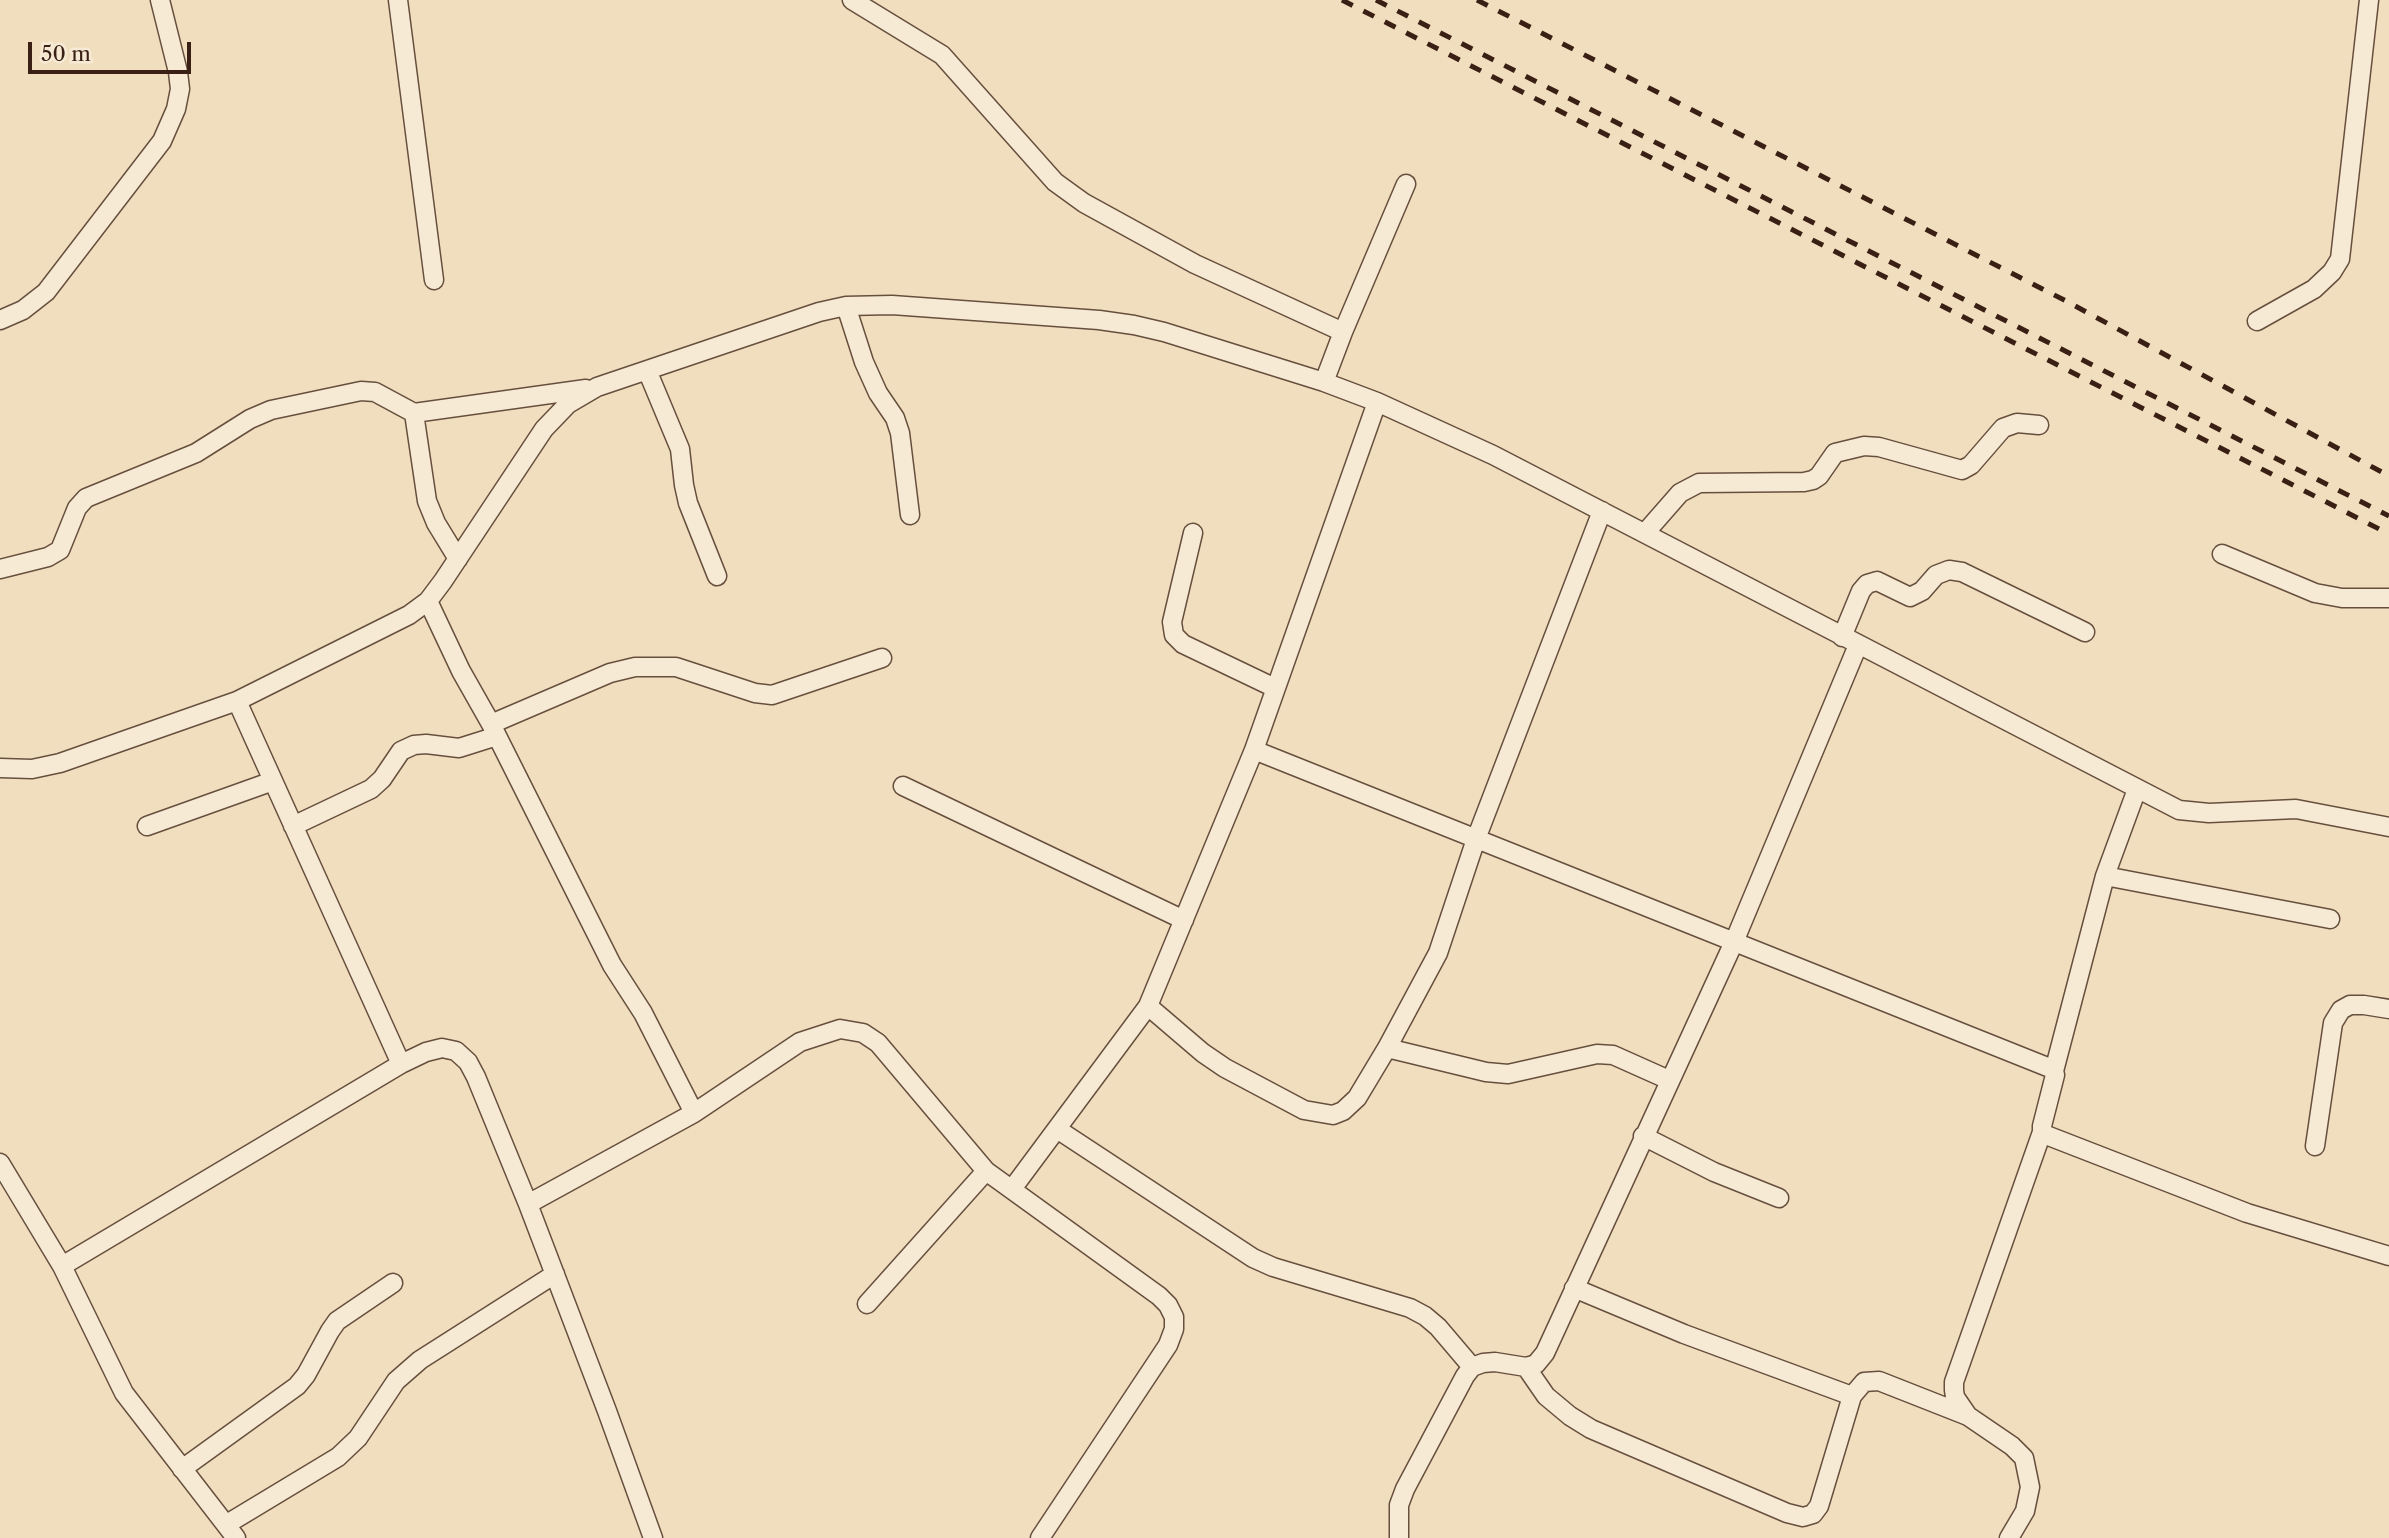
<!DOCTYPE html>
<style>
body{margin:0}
#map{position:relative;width:2389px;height:1538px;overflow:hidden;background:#f1debe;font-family:"Libre Caslon Text",serif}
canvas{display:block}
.scale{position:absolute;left:28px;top:42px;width:163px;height:32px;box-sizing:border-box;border:4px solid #391f14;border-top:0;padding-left:9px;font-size:21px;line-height:24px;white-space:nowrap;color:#391f14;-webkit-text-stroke:5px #f6ead5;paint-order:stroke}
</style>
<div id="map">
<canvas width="2389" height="1538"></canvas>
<div class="scale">50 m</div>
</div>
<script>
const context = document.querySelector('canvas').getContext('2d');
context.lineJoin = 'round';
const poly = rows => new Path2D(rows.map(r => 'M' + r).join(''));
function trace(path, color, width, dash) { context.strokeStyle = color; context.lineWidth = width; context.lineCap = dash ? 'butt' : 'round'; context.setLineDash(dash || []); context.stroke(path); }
const minor = poly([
 [398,0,434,280],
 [852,0,942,55,1055,182,1084,203,1195,264,1343,332],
 [846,306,864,362,878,393,895,418,900,433,910,515],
 [0,320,23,310,46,292,162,141,176,109,180,89,178,72,160,0],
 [2257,321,2314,289,2332,272,2340,259,2369,0],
 [647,370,680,449,684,485,688,503,717,576],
 [1324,382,1343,332,1406,184],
 [1377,402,1254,750,2050,1068,2054,1071,2055,1075,2042,1126,2042,1132,2046,1135,2247,1213,2389,1256],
 [414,413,427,501,436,523,458,559],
 [1193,533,1172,622,1174,635,1183,644,1275,688],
 [1645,533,1680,493,1699,483,1804,482,1813,480,1819,476,1835,453,1864,446,1879,447,1962,470,1971,465,2003,428,2017,423,2039,425],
 [2222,554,2315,593,2342,598,2389,598],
 [0,569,48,557,60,550,77,508,86,498,196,453,250,419,271,410,361,391,375,392,414,413,586,389],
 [428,601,461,671,491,724,612,965,643,1013,694,1113],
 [1842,637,1861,591,1867,584,1877,581,1910,597,1922,591,1936,575,1949,570,1962,572,2085,632],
 [237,701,401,1064],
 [491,724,610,673,635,667,676,667,755,693,772,695,882,658],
 [0,768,32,769,60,763,237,701,409,615,428,601,443,581,544,429,568,404,597,387,819,312,846,306,892,305,1099,320,1134,325,1164,332,1324,382,1377,402,1493,455,2179,810,2209,813,2296,809,2389,827],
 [903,786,1184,920],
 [147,826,273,781],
 [293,826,371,789,382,779,401,751,414,745,426,744,459,748,497,736],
 [2105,876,2330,919],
 [1148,1006,1203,1053,1225,1068,1304,1110,1333,1115,1343,1111,1357,1098,1387,1048,1438,953,1476,839,1602,511],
 [1387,1048,1486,1072,1508,1074,1597,1054,1613,1055,1669,1080],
 [2054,1071,2105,876,2137,789],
 [1057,1129,1253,1258,1273,1267,1410,1308,1425,1316,1438,1327,1472,1367],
 [1643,1136,1714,1172,1779,1198],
 [2315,1146,2333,1023,2341,1010,2350,1005,2364,1005,2389,1009],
 [0,1163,62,1266,124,1393,236,1538],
 [1012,1189,1148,1006,1254,750],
 [528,1204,694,1113,800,1042,840,1029,863,1033,878,1043,986,1171,1159,1296,1168,1305,1174,1317,1174,1329,1168,1345,1040,1538],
 [62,1266,401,1064,426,1052,442,1048,456,1051,468,1062,476,1077,528,1204,607,1411,653,1538],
 [1574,1288,1684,1334,1852,1396],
 [867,1304,986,1171],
 [1526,1367,1546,1396,1570,1416,1591,1429,1787,1513,1803,1517,1813,1514,1819,1506,1852,1396,1864,1382,1879,1381,1968,1416],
 [182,1469,297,1386,306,1375,330,1331,337,1321,393,1283],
 [227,1524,338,1457,358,1438,396,1381,420,1360,555,1274],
 [1399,1538,1399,1505,1405,1489,1465,1376,1472,1367,1483,1363,1495,1362,1526,1367,1536,1364,1545,1353,1734,942,1858,645],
 [2009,1538,2025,1511,2030,1487,2024,1458,2012,1446,1968,1416,1955,1397,1954,1390,1954,1382,2042,1132]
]);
trace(minor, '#674f3e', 21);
trace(minor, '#f6ead5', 18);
trace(poly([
 [1342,0,2389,534],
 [1376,0,2389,516],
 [1477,0,2066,301,2389,476]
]), '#391f14', 5, [12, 12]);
</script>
